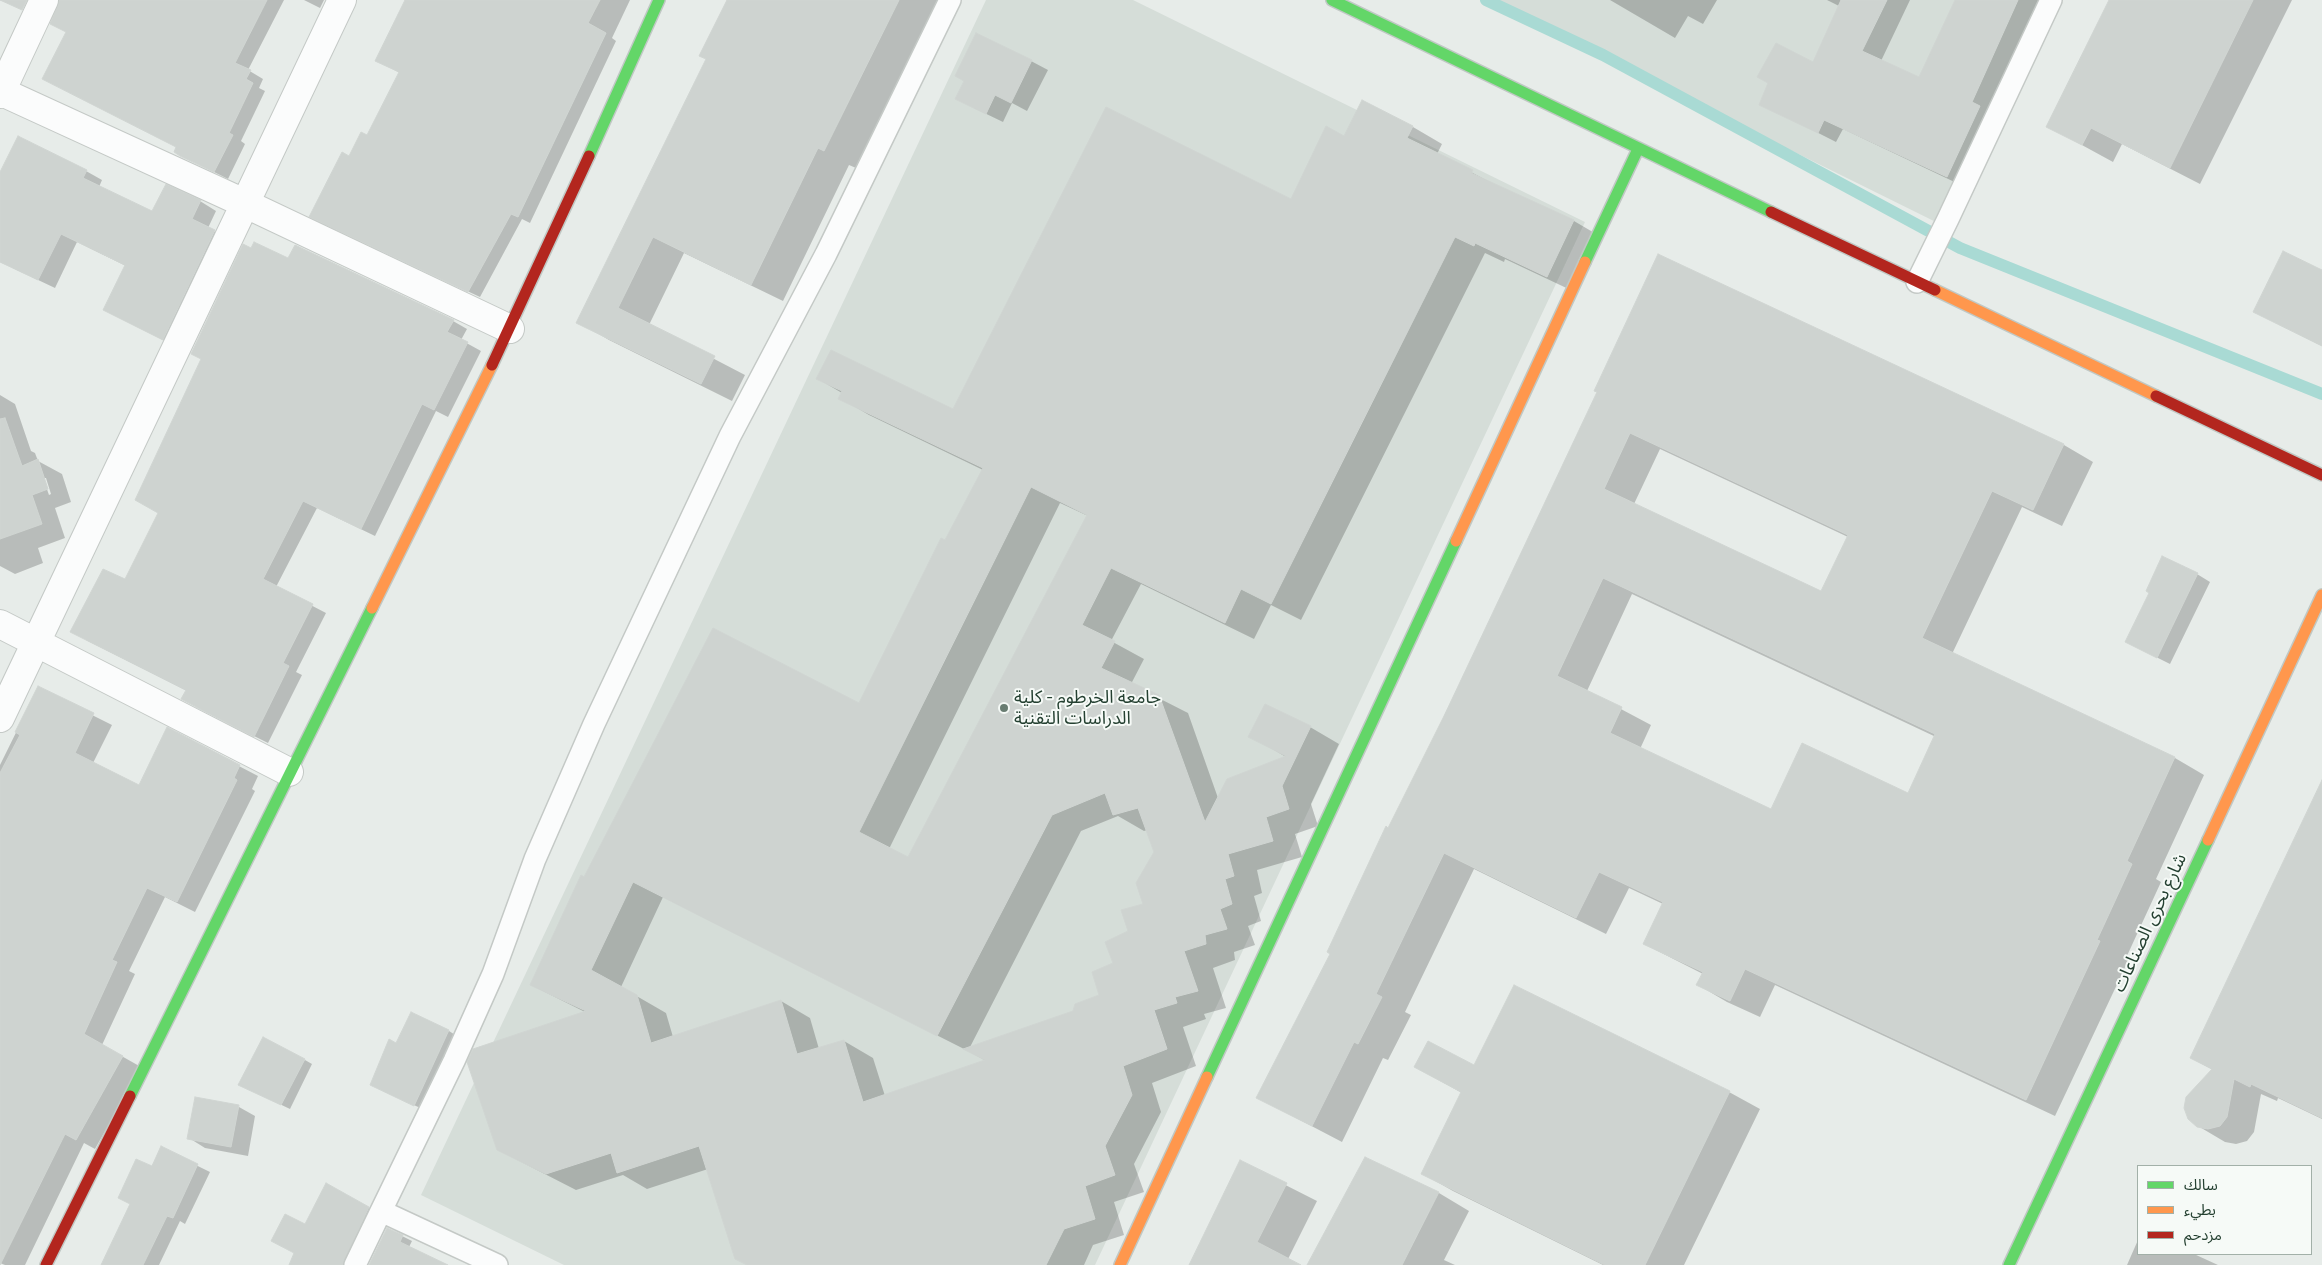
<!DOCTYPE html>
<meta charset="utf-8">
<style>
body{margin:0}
#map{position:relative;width:2322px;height:1265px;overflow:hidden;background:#e7ece9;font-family:Karla,"Noto Sans Arabic",sans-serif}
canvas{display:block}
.legend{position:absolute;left:2137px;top:1165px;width:175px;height:90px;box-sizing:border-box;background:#f6faf7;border:1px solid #a2b0a8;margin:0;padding:6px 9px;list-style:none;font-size:15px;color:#244031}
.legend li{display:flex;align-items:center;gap:10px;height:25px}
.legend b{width:25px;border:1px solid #a2b0a8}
</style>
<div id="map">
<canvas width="2322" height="1265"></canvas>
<ul class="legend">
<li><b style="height:6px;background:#63d668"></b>سالك</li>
<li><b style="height:6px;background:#ff974d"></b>بطيء</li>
<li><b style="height:6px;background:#b3261e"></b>مزدحم</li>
</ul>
</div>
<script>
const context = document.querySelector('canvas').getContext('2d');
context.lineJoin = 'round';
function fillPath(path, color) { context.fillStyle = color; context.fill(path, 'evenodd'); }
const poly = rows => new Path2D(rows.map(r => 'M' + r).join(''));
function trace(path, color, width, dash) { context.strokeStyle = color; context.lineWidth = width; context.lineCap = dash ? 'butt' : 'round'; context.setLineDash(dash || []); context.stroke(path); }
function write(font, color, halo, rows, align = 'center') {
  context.font = font + ' Karla,"Noto Sans Arabic",sans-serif'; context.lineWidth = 4; context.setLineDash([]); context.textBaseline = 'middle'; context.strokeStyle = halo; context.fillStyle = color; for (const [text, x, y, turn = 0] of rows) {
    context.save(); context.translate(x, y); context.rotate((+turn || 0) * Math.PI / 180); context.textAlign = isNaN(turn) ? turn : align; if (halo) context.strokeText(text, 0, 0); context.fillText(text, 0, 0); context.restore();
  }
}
fillPath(poly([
 [986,0,1133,0,1585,222,1095,1265,564,1265,421,1195],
 [1487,0,2056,0,1948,228]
]), '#d5ddd8');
fillPath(poly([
 [79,0,284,0,248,70,263,79,259,88,265,91,241,141,245,144,228,179,180,155,178,147,67,31],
 [304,0,324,0,320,8],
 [406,0,630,0,612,38,616,41,530,223,522,219,480,297,322,223,350,158,367,137,400,73,377,61],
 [728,0,939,0,856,168,849,165,783,301,684,253,649,325,745,375,732,401,609,340,578,322,707,59],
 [1610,0,1717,0,1703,24,1688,16,1675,38],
 [1827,0,1910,0,1881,61,1919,79,1956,0,2042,0,1965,187,1843,129,1836,142,1761,104,1813,63,1839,6],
 [2110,0,2292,0,2200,184,2122,144,2113,162,2047,126],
 [1031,61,1048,70,1027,111,1012,103,1003,122,974,108],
 [1413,127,1442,144,1437,154,1501,188,1574,221,1603,238,1577,293,1505,259,1504,262,1485,253,1301,620,1271,605,1254,639,1141,584,1111,641,1144,659,1131,684,1188,713,1218,798,1286,757,1250,736,1310,727,1339,744,1311,804,1318,826,1295,834,1302,857,1257,870,1262,893,1254,896,1261,921,1248,926,1255,945,1234,952,1235,960,1213,968,1226,1008,1204,1014,1206,1019,1183,1027,1196,1066,1152,1083,1161,1112,1134,1164,1144,1192,1114,1202,1124,1235,1093,1245,1084,1265,748,1265,708,1169,647,1189,623,1175,576,1190,498,1150,585,1012,531,985,585,878,860,704,983,470,869,415,840,398,842,393,818,379,954,410,1291,200,1344,137],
 [1060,503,1088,516,908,859,889,849],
 [1118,816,1144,831,1147,830,1155,852,1145,905,1129,932,1101,996,1074,1012,969,1049,1081,831],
 [663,897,968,1051,986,1061,885,1096,873,1058,844,1041,819,1049,810,1018,781,1001,673,1037,666,1013,621,987],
 [86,171,102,180,99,187,152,213,200,201,216,211,208,228,230,241,179,348,104,310,126,266,77,242,55,288,0,262,0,175],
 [289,260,453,321,467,329,461,340,481,351,448,417,436,411,375,536,317,508,276,587,326,613,296,672,302,675,268,743,196,707,187,691,86,640,126,581],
 [2322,271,2322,346,2255,312],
 [1598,391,2064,445,2093,462,2062,526,2022,507,1952,654,2175,758,2204,775,2156,879,2161,882,2126,958,2129,959,2055,1116,1775,985,1760,1017,1727,1002,1698,985,1703,974,1644,944,1663,904,1629,888,1606,934,1474,869,1405,1012,1411,1015,1388,1060,1383,1058,1342,1142,1258,1098,1332,953],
 [1660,449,1848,537,1822,592,1634,504],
 [1632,594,1936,737,1908,794,1771,811,1640,749,1651,725,1587,691],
 [0,395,15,404,31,451,35,453,38,461,62,474,71,502,55,508,65,538,38,548,43,563,15,574,0,566],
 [43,478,46,478,51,494,49,495],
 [2197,574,2210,582,2170,664,2140,649,2151,593],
 [38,688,112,725,93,763,139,787,168,729,258,776,252,789,255,791,195,912,165,897,129,971,135,974,102,1045,141,1067,95,1149,84,1143,25,1265,5,1265,0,1263,0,765],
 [2322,783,2322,1119,2278,1098,2277,1101,2261,1094,2254,1132,2247,1141,2236,1144,2225,1142,2198,1126,2213,1070,2191,1058],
 [449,1031,460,1038,427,1111,383,1091,397,1044],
 [305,1060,312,1064,290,1109,248,1089],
 [1415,1067,1475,1067,1729,1092,1760,1109,1684,1265,1603,1265,1453,1191,1423,1174,1462,1093],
 [196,1099,239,1107,255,1116,248,1156,205,1148,189,1138],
 [161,1148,210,1172,185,1224,180,1221,159,1265,102,1265],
 [1366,1159,1439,1193,1469,1211,1444,1260,1455,1265,1309,1265],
 [1240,1162,1317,1201,1288,1259,1299,1265,1190,1265],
 [327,1185,378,1213,353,1265,290,1265,306,1226],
 [388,1229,412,1241,409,1247,446,1265,370,1265],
 [2138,1240,2138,1254,2194,1254,2218,1265,2127,1265]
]), '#0003');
trace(poly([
 [1486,0,1603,55,1960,248,2322,394]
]), '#a9dad4', 12);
const building = poly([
 [0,0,27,0,22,10,0,0],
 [59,0,267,0,235,63,251,70,246,79,253,83,229,133,233,135,214,172,180,156,174,152,176,147,42,79,66,32,50,24,59,0],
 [405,0,600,0,588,23,606,33,518,217,511,214,468,292,309,217,342,152,349,156,361,132,367,135,399,72,375,61,405,0],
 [727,0,899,0,824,151,818,148,751,285,653,237,618,308,715,356,701,384,576,323,706,59,699,56,727,0],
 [1841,0,1887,0,1862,51,1919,77,1955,0,2018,0,1972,102,1980,106,1947,177,1824,120,1818,133,1759,105,1768,83,1757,77,1776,43,1813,62,1841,0],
 [2109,0,2253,0,2170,168,2091,128,2082,145,2046,127,2109,0],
 [976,33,1032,60,1011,103,995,95,986,114,955,99,964,81,955,76,976,33],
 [1362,100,1413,126,1407,138,1473,170,1471,173,1574,220,1547,277,1475,243,1474,246,1455,237,1271,604,1241,589,1225,623,1111,568,1082,625,1115,641,1101,668,1159,695,1205,822,1227,779,1286,756,1248,737,1265,704,1311,726,1282,786,1289,809,1266,817,1273,841,1228,854,1234,876,1225,879,1232,904,1220,909,1227,929,1205,935,1206,944,1184,951,1198,991,1175,997,1177,1003,1154,1010,1167,1049,1123,1066,1132,1095,1105,1146,1115,1175,1085,1186,1095,1219,1064,1229,1046,1265,747,1265,735,1259,699,1146,617,1173,611,1153,546,1174,497,1150,467,1062,473,1049,586,1011,530,985,581,875,584,877,713,628,859,703,941,538,945,540,983,468,838,399,842,391,816,379,831,350,953,409,1106,107,1291,199,1326,126,1344,136,1362,100],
 [1031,487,1087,515,908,857,859,832,1031,487],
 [1105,793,1113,815,1138,808,1154,852,1136,883,1143,904,1121,910,1128,931,1105,942,1113,963,1092,972,1099,995,1075,1004,1073,1011,963,1049,985,1060,863,1102,844,1040,797,1054,781,1000,651,1043,637,995,591,970,633,882,937,1036,1052,815,1105,793],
 [18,136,87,170,83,178,152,211,166,184,201,200,192,219,215,230,163,340,103,310,125,265,61,234,38,280,0,262,0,172,18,136],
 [254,242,288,258,295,245,454,320,447,332,468,342,434,410,422,404,361,529,303,501,263,579,313,604,283,663,289,666,254,737,181,699,186,690,70,632,103,569,125,579,158,513,135,500,201,359,191,354,243,244,251,248,254,242],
 [2283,251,2322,270,2322,346,2253,312,2283,251],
 [1658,254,2064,444,2033,510,1992,491,1922,638,2175,757,2127,861,2132,864,2097,940,2100,941,2026,1100,1745,969,1730,1001,1696,985,1703,972,1643,944,1663,902,1599,872,1576,918,1444,853,1376,994,1382,997,1358,1044,1354,1042,1312,1126,1256,1098,1330,954,1327,952,1386,826,1388,828,1444,716,1597,392,1594,391,1658,254],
 [1630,433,1848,535,1821,591,1604,489,1630,433],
 [1603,578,1935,734,1908,793,1802,743,1771,809,1610,733,1622,707,1557,676,1603,578],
 [5,418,22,466,38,459,48,489,32,495,42,524,0,539,0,419,5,418],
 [2162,556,2198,573,2157,658,2125,642,2149,593,2146,591,2162,556],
 [38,686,94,713,75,753,139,785,167,727,240,765,234,778,237,780,177,902,147,888,112,960,117,962,84,1034,123,1056,76,1140,65,1134,0,1265,0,773,20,735,15,732,38,686],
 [2322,780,2322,1118,2251,1084,2250,1087,2234,1079,2227,1117,2220,1126,2208,1129,2197,1127,2188,1119,2184,1108,2186,1097,2212,1069,2190,1058,2322,780],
 [1514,985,1730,1091,1645,1265,1605,1265,1421,1174,1461,1092,1414,1067,1428,1041,1474,1065,1514,985],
 [411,1012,449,1030,414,1106,370,1085,389,1039,396,1043,411,1012],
 [263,1037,305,1059,281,1105,238,1085,263,1037],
 [195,1097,239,1105,231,1147,187,1139,195,1097],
 [161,1146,198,1164,173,1218,167,1216,143,1265,101,1265,130,1204,118,1198,136,1159,152,1166,161,1146],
 [1365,1157,1439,1192,1402,1265,1307,1265,1365,1157],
 [1240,1160,1287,1183,1257,1242,1301,1265,1189,1265,1240,1160],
 [326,1183,369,1207,343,1265,289,1265,294,1253,271,1241,285,1214,305,1224,326,1183],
 [387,1228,403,1235,400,1242,448,1265,369,1265,387,1228]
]);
fillPath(building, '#ced3d0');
trace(building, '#d0d5d2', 1);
const lane = poly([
 [1917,282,1948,219,2051,0],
 [381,1211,454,1061,493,974,535,859,594,724,730,436,826,254,950,0],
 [355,1265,381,1211,497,1265]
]);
const street = poly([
 [0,91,244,203,510,329],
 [0,94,44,0],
 [0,624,289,772],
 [0,718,342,0]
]);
const fast = poly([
 [1332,0,1771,212],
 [589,156,659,0],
 [1585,262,1638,149],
 [1207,1077,1456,541],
 [130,1096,372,608],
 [2009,1265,2208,840]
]);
const slow = poly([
 [1935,290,2156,396],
 [1456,541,1585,262],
 [372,608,492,365],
 [2208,840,2322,595],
 [1120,1265,1207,1077]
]);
const jam = poly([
 [1771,212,1935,290],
 [492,365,589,156],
 [2156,396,2322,475],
 [46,1265,130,1096]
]);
trace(lane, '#c4c9c6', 24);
trace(street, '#c4c9c6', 30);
trace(fast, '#c0c8c4', 14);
trace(slow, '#c0c8c4', 14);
trace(jam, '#c0c8c4', 14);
trace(lane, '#fbfcfc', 21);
trace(street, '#fbfcfc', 28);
trace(fast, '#63d668', 11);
trace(slow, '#ff974d', 11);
trace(jam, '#b3261e', 11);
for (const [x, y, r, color] of [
 [1004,708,5,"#687c71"]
]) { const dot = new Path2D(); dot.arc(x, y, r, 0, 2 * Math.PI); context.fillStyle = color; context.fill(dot); trace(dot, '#f6faf7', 2); }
write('18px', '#244031', '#f6faf7', [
 ["جامعة الخرطوم - كلية",1014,698],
 ["الدراسات التقنية",1014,719]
], 'left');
write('18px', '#244031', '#f6faf7', [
 ["شارع بحرى الصناعات",2150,923,-65]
]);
</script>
